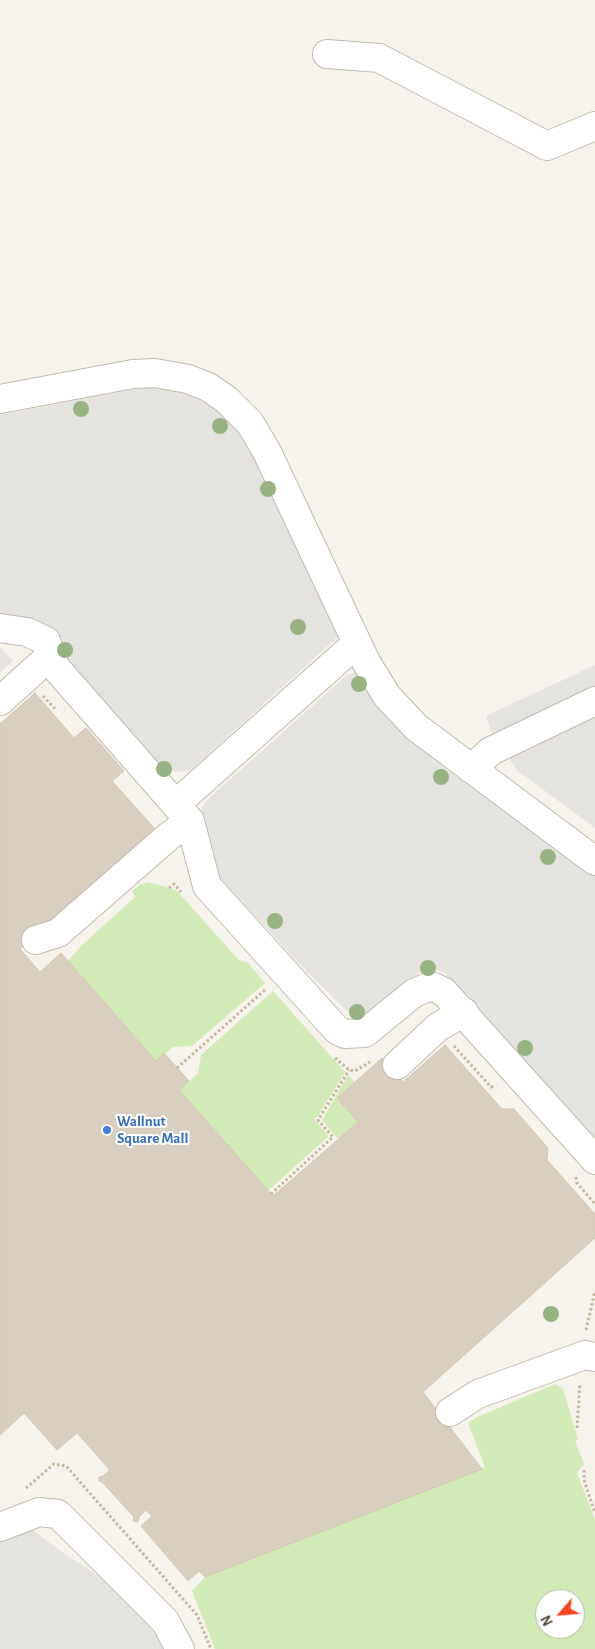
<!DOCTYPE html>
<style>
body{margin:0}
#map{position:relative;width:595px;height:1649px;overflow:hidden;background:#f6f3ec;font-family:"Alegreya Sans",sans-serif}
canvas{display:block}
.north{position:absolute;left:535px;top:1589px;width:50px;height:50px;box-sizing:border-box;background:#fff;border:1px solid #b7b4b0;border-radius:50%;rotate:243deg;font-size:14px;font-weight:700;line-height:20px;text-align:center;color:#4b4439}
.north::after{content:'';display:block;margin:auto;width:18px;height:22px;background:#fc3f1d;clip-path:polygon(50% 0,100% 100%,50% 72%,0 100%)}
</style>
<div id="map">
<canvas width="595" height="1649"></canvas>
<div class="north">N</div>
</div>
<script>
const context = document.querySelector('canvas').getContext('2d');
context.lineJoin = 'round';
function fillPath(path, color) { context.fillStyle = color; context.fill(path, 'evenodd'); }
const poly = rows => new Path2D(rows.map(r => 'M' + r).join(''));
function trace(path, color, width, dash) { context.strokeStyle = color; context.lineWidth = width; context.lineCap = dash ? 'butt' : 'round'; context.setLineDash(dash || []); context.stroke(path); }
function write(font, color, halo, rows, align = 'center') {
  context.font = font + ' "Alegreya Sans",sans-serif'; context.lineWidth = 4; context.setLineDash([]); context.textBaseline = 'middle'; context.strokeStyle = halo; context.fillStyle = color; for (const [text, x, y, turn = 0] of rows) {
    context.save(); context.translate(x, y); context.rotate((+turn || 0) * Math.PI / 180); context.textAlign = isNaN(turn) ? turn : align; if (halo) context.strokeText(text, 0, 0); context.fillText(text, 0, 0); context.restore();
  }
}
fillPath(poly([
 [148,882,176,890,240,961,247,962,265,983,192,1046,173,1047,156,1061,68,961,82,945,135,897,132,891,141,884],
 [273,991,345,1072,318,1116,314,1119,329,1136,268,1191,179,1090,198,1074,201,1055],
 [348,1075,355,1082,337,1098,358,1122,338,1139,322,1120],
 [555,1384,563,1389,578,1439,575,1441,584,1464,577,1473,595,1519,595,1649,215,1649,192,1591,205,1577,485,1467,468,1423,475,1418],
 [545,1599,575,1599,575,1629,545,1629]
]), '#d2eab5');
fillPath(poly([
 [161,384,190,396,233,419,273,477,341,634,191,770,177,772,161,766,57,651,14,616,0,614,0,415],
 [0,647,13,661,0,673],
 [595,665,595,828,518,771,492,735,486,716],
 [356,672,367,676,374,688,445,768,595,875,595,1141,444,972,434,970,421,971,370,1014,357,1017,346,1010,308,973,216,874,201,812,205,802,347,675],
 [31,1529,62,1552,125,1593,166,1649,0,1649,0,1542]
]), '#e5e3e0');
const building = poly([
 [35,693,74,738,86,728,124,771,112,781,155,829,20,949,40,972,61,953,156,1061,164,1053,189,1081,179,1090,273,1196,358,1122,337,1098,382,1058,403,1082,445,1045,502,1109,514,1109,548,1148,547,1160,595,1214,595,1238,423,1392,482,1469,205,1577,199,1571,188,1581,141,1526,152,1516,146,1510,139,1517,138,1522,133,1521,134,1517,102,1482,99,1481,99,1477,103,1476,110,1470,77,1433,57,1450,24,1413,0,1435,0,724,35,693]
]);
fillPath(building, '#d8cfc1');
trace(building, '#d3c7b4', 1);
const minor = poly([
 [327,54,379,58,547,146,595,126],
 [0,399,133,374,155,373,188,379,208,387,227,400,250,423,267,452,366,662,387,696,416,727,595,861],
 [0,628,27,632,46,641,56,668,190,821,207,886,337,1030,345,1034,365,1033,414,993,426,988,434,987,444,992,595,1160],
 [0,701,51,655],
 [471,769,491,751,595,701],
 [176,804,357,643],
 [36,940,58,933,169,836,190,821],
 [397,1065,438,1027,464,1012],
 [450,1412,478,1394,585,1355,595,1357],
 [0,1527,39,1512,58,1514,165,1621,180,1649]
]);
trace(minor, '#c2bbae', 30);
trace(poly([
 [43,696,56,710],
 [169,888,174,884,181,892],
 [454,1046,491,1087,494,1086],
 [335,1058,349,1070,355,1071,370,1062],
 [177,1068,266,989],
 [576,1177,577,1183,595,1204],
 [271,1194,333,1137,318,1120,349,1070],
 [586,1330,595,1291],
 [577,1428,580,1383],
 [584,1470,584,1480,595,1513],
 [26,1488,54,1464,66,1466,197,1615,211,1649]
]), '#c4b79f', 3, [2.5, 2.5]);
trace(minor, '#fff', 28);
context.fillStyle = '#97b381';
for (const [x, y] of [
 [81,409],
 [220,426],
 [268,489],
 [298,627],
 [65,650],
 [359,684],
 [164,769],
 [441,777],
 [548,857],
 [275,921],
 [428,968],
 [357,1012],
 [525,1048],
 [551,1314]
]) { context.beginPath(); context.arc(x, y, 8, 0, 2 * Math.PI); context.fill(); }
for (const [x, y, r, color] of [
 [107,1130,5,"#3f7fe0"]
]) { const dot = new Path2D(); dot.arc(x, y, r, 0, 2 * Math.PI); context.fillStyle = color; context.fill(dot); trace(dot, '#fff', 2); }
write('bold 15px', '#366cbe', '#fff', [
 ["Wallnut",117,1121],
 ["Square Mall",117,1138]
], 'left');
</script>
